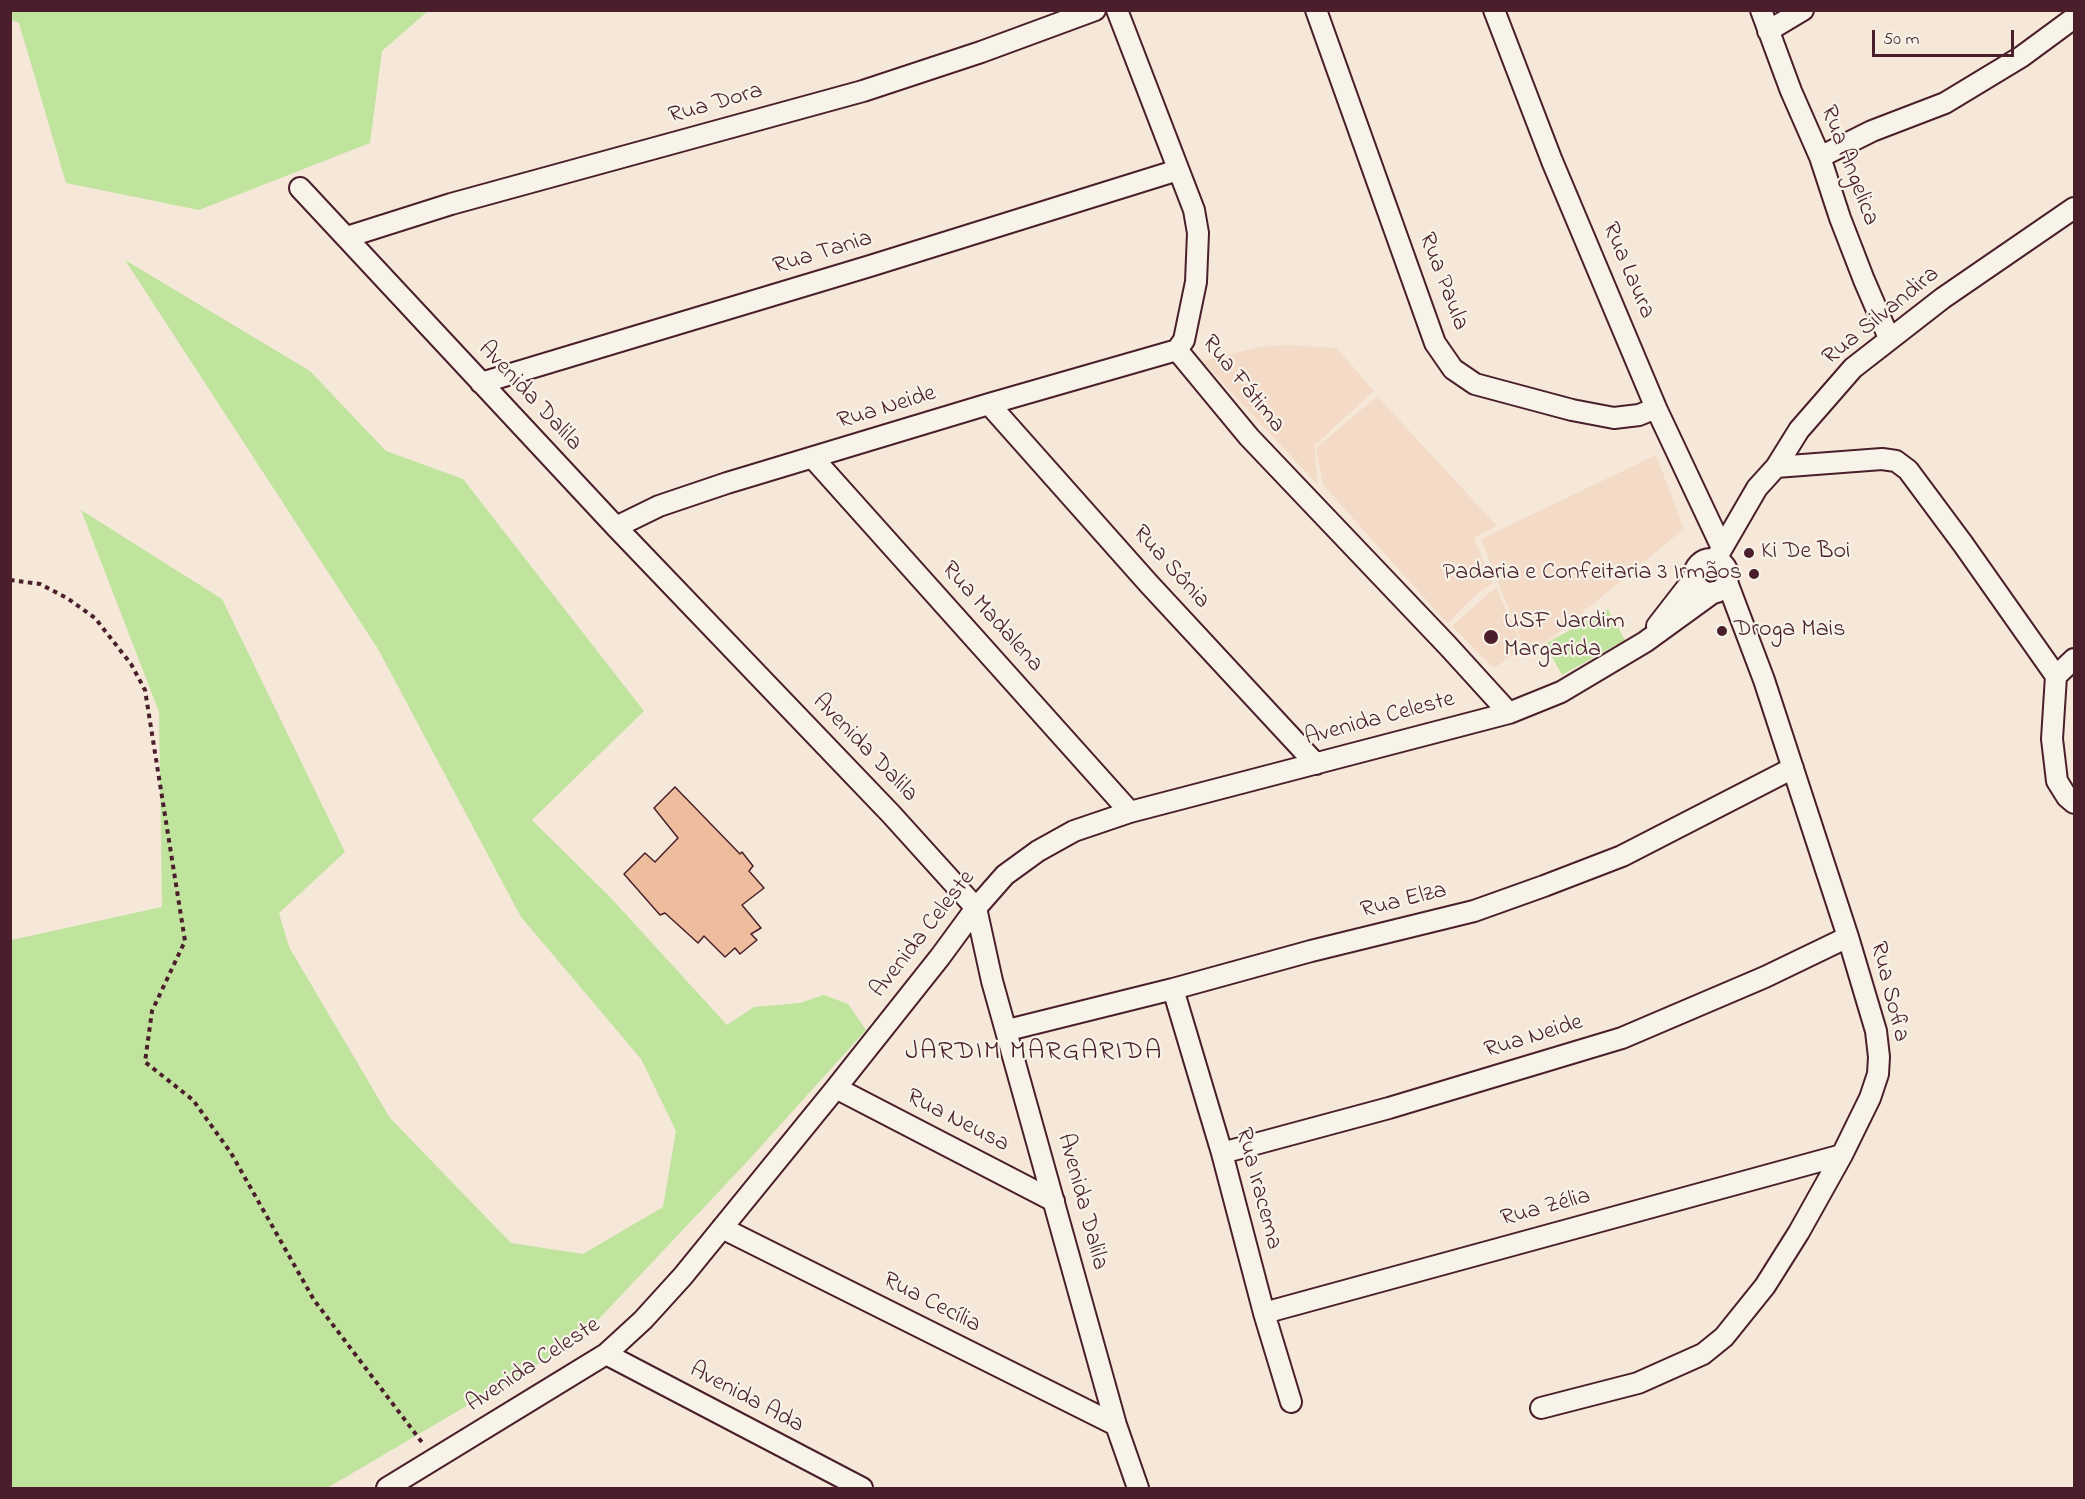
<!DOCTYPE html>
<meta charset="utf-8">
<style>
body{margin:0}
#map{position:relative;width:2085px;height:1499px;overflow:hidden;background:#f5e8d9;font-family:"Indie Flower",sans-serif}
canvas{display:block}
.frame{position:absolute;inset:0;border:12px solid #4a1f2b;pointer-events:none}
.scale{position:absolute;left:1872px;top:30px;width:142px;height:27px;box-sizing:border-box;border:3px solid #4a1f2b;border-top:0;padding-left:8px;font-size:18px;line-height:21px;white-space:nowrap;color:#4a1f2b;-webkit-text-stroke:4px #f7f3e8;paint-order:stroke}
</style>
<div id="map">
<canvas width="2085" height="1499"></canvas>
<div class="frame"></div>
<div class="scale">50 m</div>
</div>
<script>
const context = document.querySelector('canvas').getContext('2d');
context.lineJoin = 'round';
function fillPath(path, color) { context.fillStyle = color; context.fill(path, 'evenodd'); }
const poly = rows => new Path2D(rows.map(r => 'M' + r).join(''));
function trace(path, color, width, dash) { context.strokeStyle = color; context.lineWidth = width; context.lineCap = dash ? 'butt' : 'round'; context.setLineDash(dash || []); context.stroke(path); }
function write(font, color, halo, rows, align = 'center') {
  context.font = font + ' "Indie Flower",sans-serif'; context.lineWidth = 4.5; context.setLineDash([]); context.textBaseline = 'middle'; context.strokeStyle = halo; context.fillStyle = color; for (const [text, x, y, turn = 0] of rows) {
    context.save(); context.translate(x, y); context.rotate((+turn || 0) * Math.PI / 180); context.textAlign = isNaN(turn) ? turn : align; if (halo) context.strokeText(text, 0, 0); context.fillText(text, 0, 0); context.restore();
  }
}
fillPath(poly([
 [1288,345,1337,348,1374,391,1314,446,1318,485,1202,361,1259,347],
 [1377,396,1497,526,1474,538,1493,583,1477,594,1447,623,1323,485,1316,448],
 [1656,455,1684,529,1533,653,1526,653,1481,539],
 [1496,587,1523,648,1494,668,1452,626]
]), '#f3dbc7');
fillPath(poly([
 [10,11,11,10,428,11,382,51,370,143,199,210,66,183,19,23,11,20],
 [125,260,310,371,386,451,463,479,644,711,532,820,611,898,727,1025,754,1007,800,1003,824,995,848,1004,866,1030,744,1165,579,1340,327,1488,11,1488,11,940,162,907,159,712,81,510,222,599,345,852,279,913,289,947,390,1118,511,1243,583,1254,663,1207,676,1131,641,1059,521,917,378,649],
 [1608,609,1625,640,1562,675,1545,644]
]), '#c0e49e');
const building = poly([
 [675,787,740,854,742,852,753,866,749,871,764,888,742,905,761,928,751,934,757,940,740,954,735,948,725,957,704,936,698,943,665,913,660,915,624,874,645,853,655,862,678,838,654,808,675,787]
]);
fillPath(building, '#edbd9e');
trace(building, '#4a1f2b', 1.5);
const street = poly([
 [1117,10,1194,210,1198,233,1196,282,1184,340,1177,350],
 [1316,10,1435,343,1453,369,1475,384,1572,410,1614,418,1639,415,1656,408],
 [1494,10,1552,161,1656,408,1722,548],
 [1761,10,1791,91,1820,157,1840,218,1864,280,1889,338],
 [1768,31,1803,10],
 [1820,157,1872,131,1945,103,2021,57,2074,18],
 [300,188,616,527,891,814,976,908,992,981,1116,1425,1138,1488],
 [347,237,451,204,863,91,981,52,1095,10],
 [1177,350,1249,437,1448,646,1509,713],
 [481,383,870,266,1178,170],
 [989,404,1149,584,1316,764],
 [813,458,1130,812],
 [1776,467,1882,459,1896,461,1908,470,1963,544,2056,676],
 [616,527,659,506,727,483,989,404,1177,350],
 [1717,557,1757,488,1776,467,1799,430,1853,368,1943,298,2074,208],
 '1694 576a17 17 0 1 1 34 0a17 17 0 1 1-34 0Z',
 [1657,626,1695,577],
 [2074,659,2056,676,2052,739,2057,781,2067,797,2074,803],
 [1173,989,1222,1153,1264,1313,1291,1402],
 [1008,1030,1173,989,1311,951,1474,911,1544,886,1622,856,1793,768],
 [836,1088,1054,1201],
 [1222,1153,1389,1108,1622,1038,1765,977,1848,937],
 [722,1228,1116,1425],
 [1264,1313,1842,1155],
 [606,1354,862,1488],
 [1541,1408,1638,1383,1703,1354,1724,1337,1765,1286,1799,1232,1842,1155,1870,1098,1878,1074,1879,1057,1876,1031,1848,937,1764,680,1727,582],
 [387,1488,606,1354,643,1320,683,1276,836,1088,940,957,976,908,1005,875,1038,851,1074,831,1130,812,1509,713,1561,692,1645,642,1714,592]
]);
trace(street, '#4a1f2b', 24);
trace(poly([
 [10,580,40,584,67,598,95,618,131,664,145,690,185,941,152,1011,145,1062,193,1100,231,1153,314,1300,424,1445]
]), '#4a1f2b', 4, [4.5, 4.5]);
trace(street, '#f7f3e8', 20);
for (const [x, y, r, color] of [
 [1749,553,6,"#4a1f2b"],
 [1754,574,6,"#4a1f2b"],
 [1722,631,6,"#4a1f2b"],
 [1491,637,8,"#4a1f2b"]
]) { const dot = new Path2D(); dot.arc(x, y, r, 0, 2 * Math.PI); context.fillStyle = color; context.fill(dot); trace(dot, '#f7f3e8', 2); }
write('24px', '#4a1f2b', '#f7f3e8', [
 ["Rua Dora",716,105,-16],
 ["Rua Angelica",1848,166,69],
 ["Rua Tania",823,254,-17],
 ["Rua Laura",1627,271,67],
 ["Rua Paula",1442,282,69],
 ["Rua Silvandira",1882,317,-39],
 ["Rua Fátima",1242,385,51],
 ["Avenida Dalila",529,397,47],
 ["Rua Neide",887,409,-17],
 ["Rua Sônia",1170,568,48],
 ["Rua Madalena",991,618,48],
 ["Avenida Celeste",1380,720,-15],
 ["Avenida Dalila",864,749,46],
 ["Rua Elza",1404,902,-14],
 ["Avenida Celeste",924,935,-52],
 ["Rua Sofia",1888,992,76],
 ["Rua Neide",1534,1038,-17],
 ["Rua Neusa",957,1122,27],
 ["Rua Iracema",1257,1189,75],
 ["Avenida Dalila",1081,1202,75],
 ["Rua Zélia",1546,1209,-15],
 ["Rua Cecília",931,1304,27],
 ["Avenida Celeste",534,1366,-33],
 ["Avenida Ada",746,1399,28]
]);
write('24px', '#4a1f2b', '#f7f3e8', [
 ["Ki De Boi",1761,553],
 ["Padaria e Confeitaria 3 Irmãos",1742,574,"right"],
 ["USF Jardim",1504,623],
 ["Margarida",1504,651],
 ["Droga Mais",1734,631]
], 'left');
context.letterSpacing = '1.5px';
write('27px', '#4a1f2b', '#f7f3e8', [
 ["JARDIM MARGARIDA",1034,1054]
]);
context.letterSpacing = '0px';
</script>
